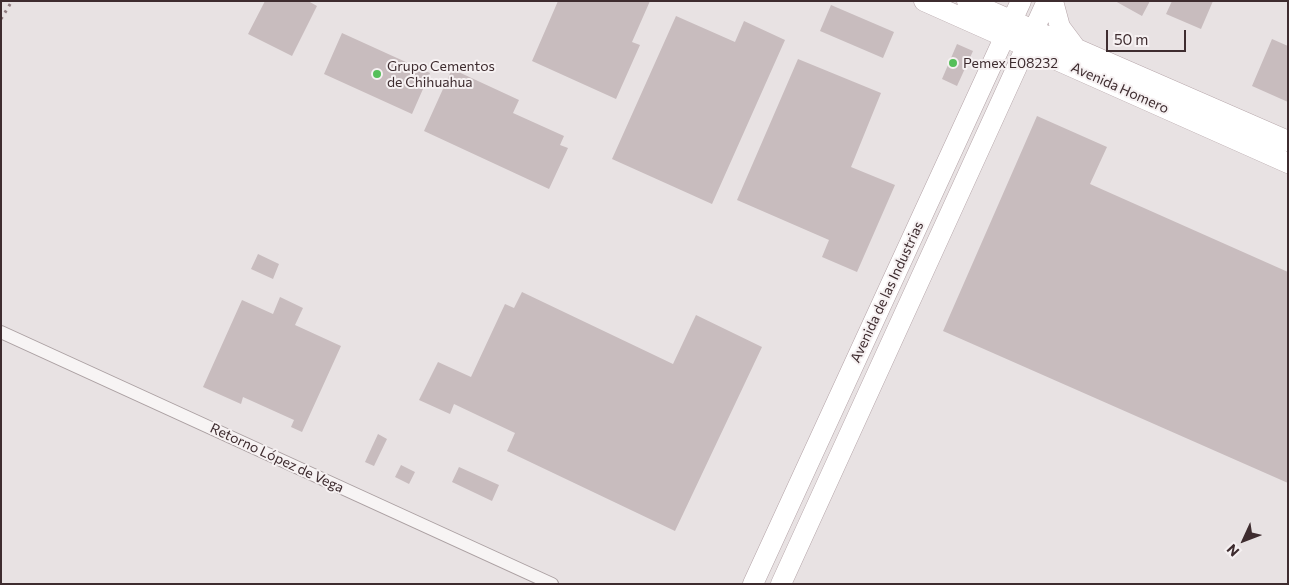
<!DOCTYPE html>
<meta charset="utf-8">
<style>
body{margin:0}
#map{position:relative;width:1289px;height:585px;overflow:hidden;background:#e8e2e3;font-family:Commissioner,sans-serif}
canvas{display:block}
.frame{position:absolute;inset:0;border:2px solid #3e2c2f;pointer-events:none}
.north{position:absolute;left:1219px;top:515px;width:50px;height:50px;-webkit-text-stroke:4px #f6f1f2;paint-order:stroke;rotate:227deg;font-size:14px;font-weight:700;line-height:20px;text-align:center;color:#3e2c2f}
.north::after{content:'';display:block;margin:auto;width:18px;height:22px;background:#3e2c2f;clip-path:polygon(50% 0,100% 100%,50% 72%,0 100%)}
.scale{position:absolute;left:1106px;top:30px;width:80px;height:22px;box-sizing:border-box;border:2px solid #3e2c2f;border-top:0;padding-left:6px;font-size:15px;line-height:18px;white-space:nowrap;color:#3e2c2f;-webkit-text-stroke:4px #f6f1f2;paint-order:stroke}
</style>
<div id="map">
<canvas width="1289" height="585"></canvas>
<div class="frame"></div>
<div class="north">N</div>
<div class="scale">50 m</div>
</div>
<script>
const context = document.querySelector('canvas').getContext('2d');
context.lineJoin = 'round';
function fillPath(path, color) { context.fillStyle = color; context.fill(path, 'evenodd'); }
const poly = rows => new Path2D(rows.map(r => 'M' + r).join(''));
function trace(path, color, width, dash) { context.strokeStyle = color; context.lineWidth = width; context.lineCap = dash ? 'butt' : 'round'; context.setLineDash(dash || []); context.stroke(path); }
function write(font, color, halo, rows, align = 'center') {
  context.font = font + ' Commissioner,sans-serif'; context.lineWidth = 4; context.setLineDash([]); context.textBaseline = 'middle'; context.strokeStyle = halo; context.fillStyle = color; for (const [text, x, y, turn = 0] of rows) {
    context.save(); context.translate(x, y); context.rotate((+turn || 0) * Math.PI / 180); context.textAlign = isNaN(turn) ? turn : align; if (halo) context.strokeText(text, 0, 0); context.fillText(text, 0, 0); context.restore();
  }
}
fillPath(poly([
 [265,1,308,1,317,6,292,56,248,34],
 [558,1,650,1,632,42,640,45,616,99,532,61],
 [1115,1,1150,1,1142,16],
 [1172,1,1213,1,1201,29,1166,14],
 [831,5,894,32,883,58,820,31],
 [676,16,735,42,744,21,785,40,712,204,612,159],
 [342,33,430,73,412,114,324,74],
 [1272,39,1288,46,1288,102,1252,86],
 [957,44,973,51,957,86,942,79],
 [798,59,881,93,851,167,895,185,857,272,822,257,829,240,737,200],
 [452,69,519,100,513,113,564,136,560,145,568,148,549,189,424,131],
 [1037,116,1107,147,1090,184,1288,272,1288,483,943,331],
 [258,254,279,264,273,279,251,269],
 [522,292,673,364,696,315,762,347,675,531,507,451,515,433,454,404,450,414,419,400,438,362,471,377,505,304,514,308],
 [280,297,303,308,295,325,341,346,302,432,291,427,294,420,243,397,241,404,203,387,242,300,273,314],
 [378,434,387,439,374,466,365,462],
 [401,465,415,472,409,484,395,477],
 [459,467,499,485,492,501,452,482]
]), '#c8bcbe');
const street = poly([
 [1,332,552,584]
]);
const primary = poly([
 [924,1,1288,163],
 [967,1,1288,141],
 [1053,1,1060,27,1075,47],
 [753,584,1021,1],
 [781,584,1047,1]
]);
trace(street, '#aba0a2', 14);
trace(primary, '#b3a2a6', 21);
trace(street, '#f7f4f4', 12);
trace(primary, '#fff', 20);
trace(poly([
 [1,19,12,1]
]), '#907d80', 3, [2.5, 5]);
for (const [x, y, r, color] of [
 [953,63,5,"#55bf59"],
 [377,74,5,"#55bf59"]
]) { const dot = new Path2D(); dot.arc(x, y, r, 0, 2 * Math.PI); context.fillStyle = color; context.fill(dot); trace(dot, '#f6f1f2', 2); }
write('14px', '#3e2c2f', '#f6f1f2', [
 ["Pemex E08232",963,63],
 ["Grupo Cementos",387,66],
 ["de Chihuahua",387,82]
], 'left');
write('14px', '#3e2c2f', '#f6f1f2', [
 ["Avenida Homero",1120,88,24],
 ["Avenida de las Industrias",887,292,-65],
 ["Retorno López de Vega",277,458,25]
]);
</script>
